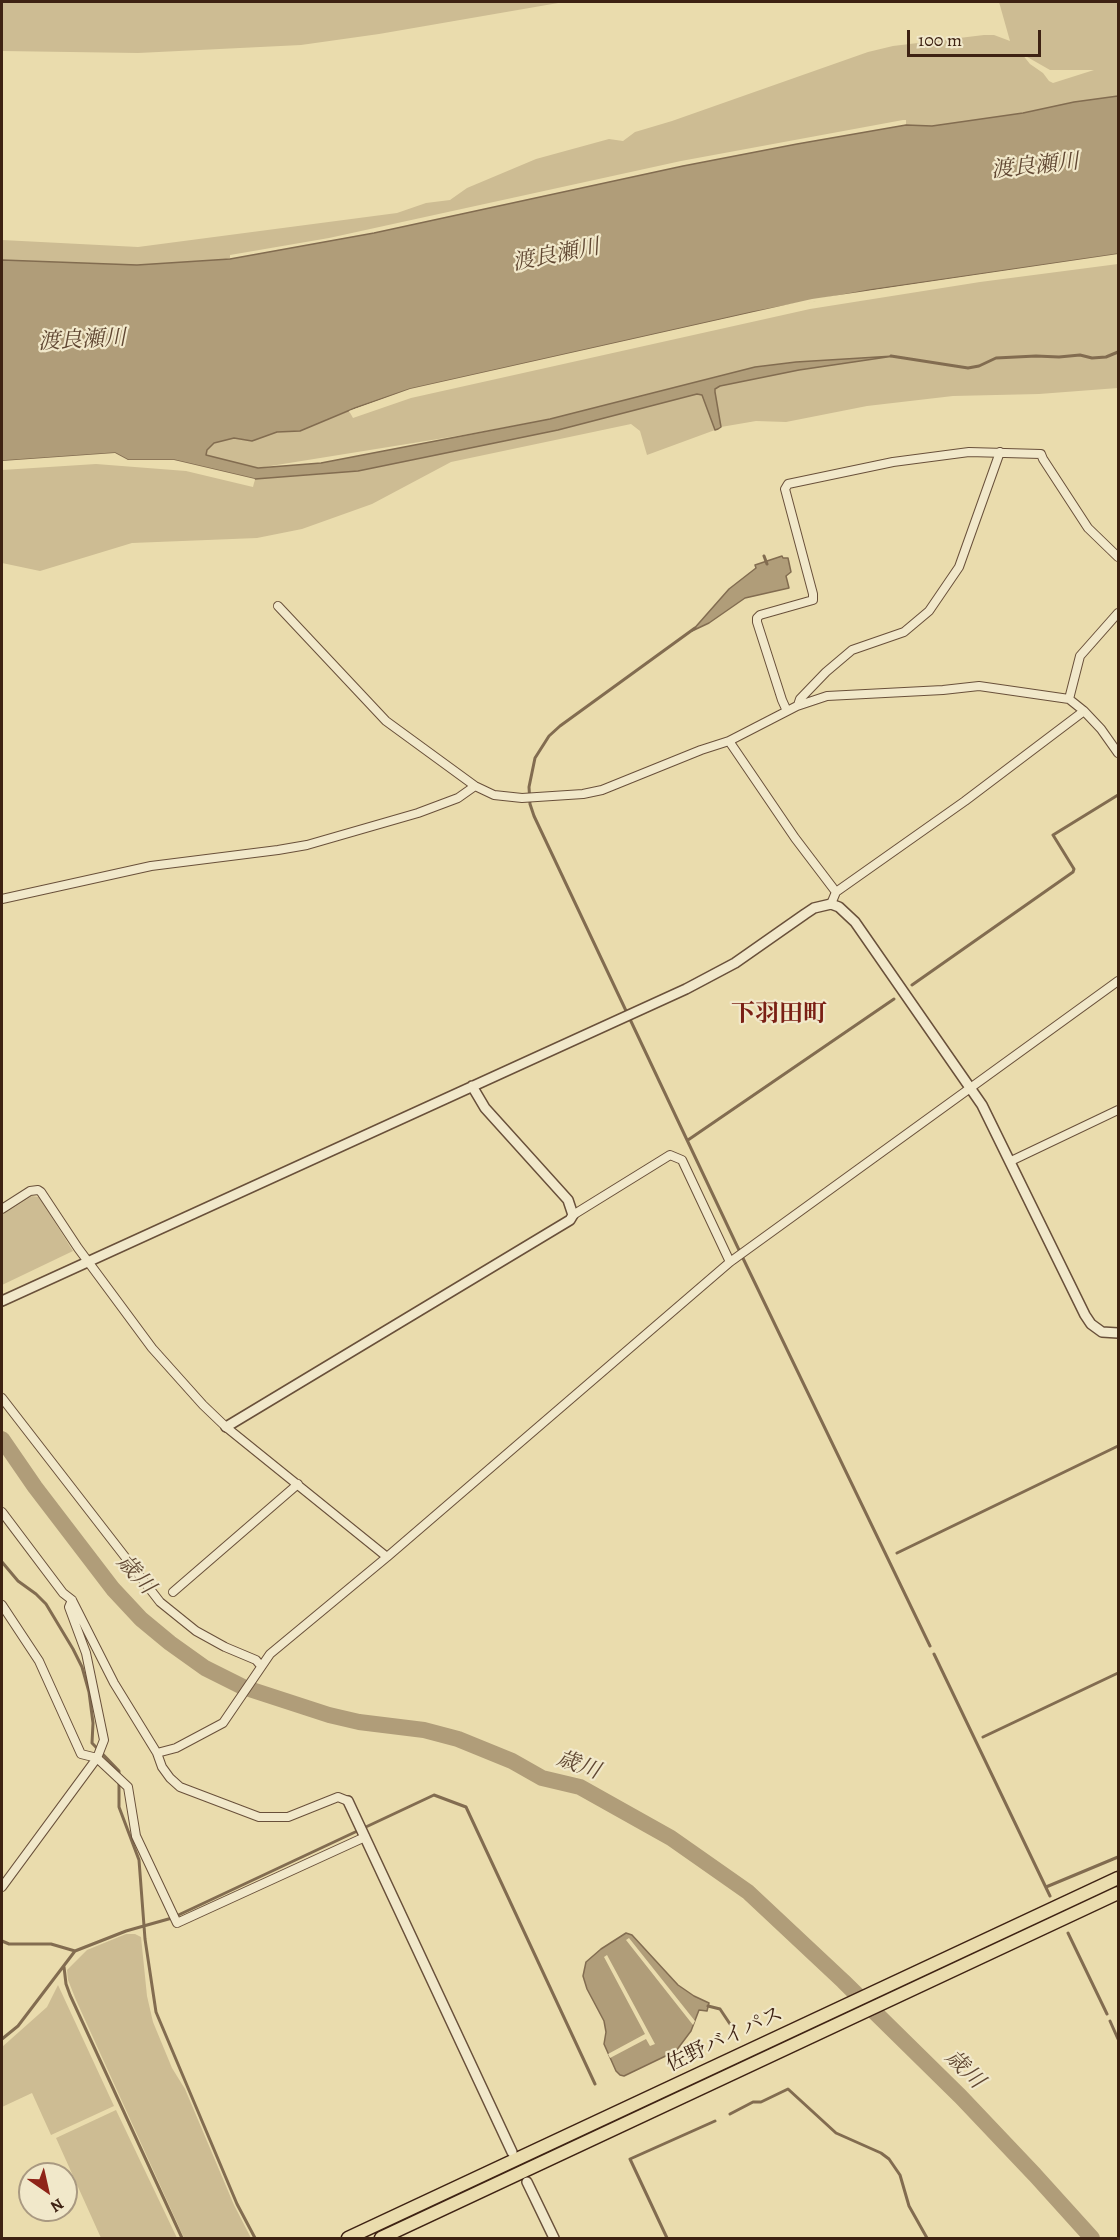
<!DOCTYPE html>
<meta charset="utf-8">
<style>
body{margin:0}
#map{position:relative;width:1120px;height:2240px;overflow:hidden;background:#eadcad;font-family:Alegreya,serif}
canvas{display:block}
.frame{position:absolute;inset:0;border:3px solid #3e2213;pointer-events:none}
.north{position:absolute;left:18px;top:2162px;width:60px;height:60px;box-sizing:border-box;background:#f1e8ca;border:2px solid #a99981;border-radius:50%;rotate:146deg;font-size:16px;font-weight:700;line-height:24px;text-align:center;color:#3e2213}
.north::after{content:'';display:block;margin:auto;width:21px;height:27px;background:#8f2418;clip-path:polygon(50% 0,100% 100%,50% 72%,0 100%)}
.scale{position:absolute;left:907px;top:30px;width:134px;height:27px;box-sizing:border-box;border:3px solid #3e2213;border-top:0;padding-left:8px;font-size:18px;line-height:21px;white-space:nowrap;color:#3e2213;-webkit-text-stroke:4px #f1e8ca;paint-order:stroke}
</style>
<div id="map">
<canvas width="1120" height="2240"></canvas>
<div class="frame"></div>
<div class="north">N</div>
<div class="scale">100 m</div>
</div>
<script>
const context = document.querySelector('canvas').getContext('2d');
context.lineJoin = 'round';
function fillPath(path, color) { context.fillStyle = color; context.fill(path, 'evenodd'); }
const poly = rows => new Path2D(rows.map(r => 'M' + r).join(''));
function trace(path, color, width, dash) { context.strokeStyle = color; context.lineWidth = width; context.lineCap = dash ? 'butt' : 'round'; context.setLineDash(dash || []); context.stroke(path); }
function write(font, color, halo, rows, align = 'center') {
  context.font = font + ' Alegreya,"Noto Serif JP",serif'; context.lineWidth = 4.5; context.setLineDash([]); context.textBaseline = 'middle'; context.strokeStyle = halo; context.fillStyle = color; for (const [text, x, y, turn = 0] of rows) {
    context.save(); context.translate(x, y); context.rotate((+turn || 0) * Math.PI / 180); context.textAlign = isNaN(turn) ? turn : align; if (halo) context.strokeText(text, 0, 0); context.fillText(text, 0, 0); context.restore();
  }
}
fillPath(poly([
 [2,2,564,2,379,34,301,45,138,53,2,51],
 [999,2,1118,2,1118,96,1074,102,1023,113,932,126,906,125,906,120,903,120,681,161,329,238,230,255,230,259,137,265,2,260,2,240,138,247,397,213,426,203,450,200,467,188,536,159,609,139,623,141,635,132,672,121,868,52,893,46,984,35,994,35,1010,41],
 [1022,54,1050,70,1094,70,1053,83,1049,81,1043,73,1030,64],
 [1118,264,1118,388,1039,394,953,396,867,406,786,422,756,421,721,427,715,392,715,389,720,386,799,370,884,357,796,362,755,367,550,419,463,435,258,468,206,456,207,450,214,443,234,438,252,441,277,432,300,431,349,411,353,418,411,398,810,309,980,282],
 [697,394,702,395,704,399,715,430,647,455,640,431,631,424,451,462,372,504,302,529,257,538,132,543,40,571,2,563,2,470,96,464,186,471,253,487,255,479,358,471,558,430],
 [32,1196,39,1197,73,1251,2,1285,2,1215],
 [126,1934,135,1934,141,1937,147,1996,153,2022,172,2068,185,2089,234,2205,251,2238,184,2238,76,2000,68,1980,67,1970,87,1950],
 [58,1985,114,2106,51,2135,32,2093,2,2107,2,2047,47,2007],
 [116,2110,177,2238,101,2238,56,2138]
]), '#cdbc93');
const water = poly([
 [1118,96,1118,254,870,290,753,312,410,389,355,408,300,431,277,432,252,441,234,438,214,443,207,450,206,455,258,468,321,463,550,419,755,367,796,362,894,356,799,370,720,386,715,389,715,392,721,427,718,429,715,430,702,395,697,394,558,430,358,471,255,479,174,460,128,460,115,453,2,461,2,260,137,265,230,259,374,233,683,166,797,144,906,125,932,126,1023,113,1074,102,1118,96],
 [782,556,783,558,788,558,791,572,786,576,789,588,745,598,709,623,692,631,729,589,756,568,755,565,782,556],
 [626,1933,632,1935,678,1985,694,1996,709,2003,707,2011,699,2010,691,2031,676,2051,624,2076,620,2075,616,2071,604,2044,606,2032,604,2021,587,1989,583,1976,586,1962,601,1949,626,1933]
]);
fillPath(water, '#b09d79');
trace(water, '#826c50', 1.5);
fillPath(poly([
 [1118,254,1118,258,813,302,411,392,350,413,349,411,410,389,812,299],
 [115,453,128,460,174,460,255,479,254,482,174,463,128,463,114,456,2,464,2,461],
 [629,1938,695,2021,693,2025,626,1940],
 [607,1955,655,2044,650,2046,646,2039,610,2058,608,2054,645,2034,604,1957]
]), '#eadcad');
trace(poly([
 [891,356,968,368,979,366,996,358,1036,356,1059,357,1080,355,1092,358,1106,357,1118,352],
 [764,556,767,564],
 [695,628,560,726,549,736,535,758,529,787,530,804,534,816,739,1250,930,1646],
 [912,985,1073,872,1074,869,1053,835,1118,795],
 [688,1140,894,999],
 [897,1553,1118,1446],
 [2,1562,18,1581,36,1594,46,1604,73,1649,82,1667,89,1692,93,1723,92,1743,119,1771,119,1807,139,1860,145,1939,156,2012,237,2204,255,2238],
 [934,1654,1050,1896],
 [983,1737,1118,1673],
 [1046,1887,1118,1857],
 [1068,1933,1107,2014],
 [2,1941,9,1944,51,1944,75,1951,18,2026,2,2039],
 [75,1951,126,1931,172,1918,434,1795,466,1807,595,2084],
 [64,1967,66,1984,70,1995,182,2238],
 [708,2006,720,2009,730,2024],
 [1110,2021,1118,2039],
 [730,2114,753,2102,761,2102,788,2089,836,2133,881,2153,889,2159,900,2175,909,2206,927,2238],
 [667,2238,630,2159,715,2121]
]), '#826c50', 3);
trace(poly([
 [2,1439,35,1487,113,1589,141,1619,170,1643,205,1668,243,1687,329,1715,359,1722,424,1730,458,1739,512,1761,542,1778,580,1787,671,1838,748,1892,843,1981,961,2097,1035,2175,1092,2238]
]), '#b09d79', 16);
const minor = poly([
 [278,606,386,721,475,786,494,795,522,798,583,794,602,790,701,750,729,741,797,706,827,696,943,690,979,686,1069,699,1084,711,1101,729,1118,753],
 [1069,699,1080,656,1118,613],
 [798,705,800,699,826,672,852,650,904,632,929,611,959,567,1000,452],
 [787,711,782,700,757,622,757,618,760,615,813,600,813,594,785,489,788,484,893,462,969,452,1041,454,1043,459,1088,528,1118,557],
 [729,741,795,838,836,892],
 [2,899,151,866,278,850,307,845,418,813,458,798,475,786],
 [831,904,836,892,965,801,1084,711],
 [1011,1161,1118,1110],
 [2,1209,30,1191,38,1190,41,1192,78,1248,152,1348,203,1405,226,1427,387,1557,730,1262,1118,981],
 [573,1215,670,1155,682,1160,730,1262],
 [2,1398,160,1602,196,1631,225,1647,256,1660,261,1666],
 [2,1512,63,1593,72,1600,114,1683,157,1753,176,1748,223,1723,270,1654,387,1557],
 [173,1592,298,1484],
 [2,1605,39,1661,81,1754,97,1758,104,1740,86,1653,69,1607,72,1600],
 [157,1753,162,1767,170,1778,180,1787,259,1817,288,1817,338,1797,348,1801],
 [2,1887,97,1758,128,1787,136,1836,177,1923,365,1837]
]);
const tertiary = poly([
 [2,1301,686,989,735,963,805,914,814,908,831,904,839,907,855,922,982,1105,1085,1315,1091,1324,1102,1332,1118,1333],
 [226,1427,570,1220,573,1215,568,1200,485,1108,472,1086],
 [348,1801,512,2152],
 [527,2182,554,2238]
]);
const trunk = poly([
 [348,2238,1118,1878],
 [381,2238,1118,1893]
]);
trace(minor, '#69503a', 10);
trace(tertiary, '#69503a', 12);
trace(trunk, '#3e2213', 15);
trace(minor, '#f1e8ca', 8);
trace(tertiary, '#f1e8ca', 9);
trace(trunk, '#eadcad', 12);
write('21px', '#3e2213', '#f1e8ca', [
 ["佐野バイパス",725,2040,-25]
]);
write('italic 22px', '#604732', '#f1e8ca', [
 ["渡良瀬川",1035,167,-6],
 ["渡良瀬川",556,256,-11],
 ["渡良瀬川",82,341,-3],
 ["歳川",135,1575,48],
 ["歳川",578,1766,20],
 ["歳川",964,2070,45]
]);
write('bold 24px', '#7a1f14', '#f1e8ca', [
 ["下羽田町",779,1015]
]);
</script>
